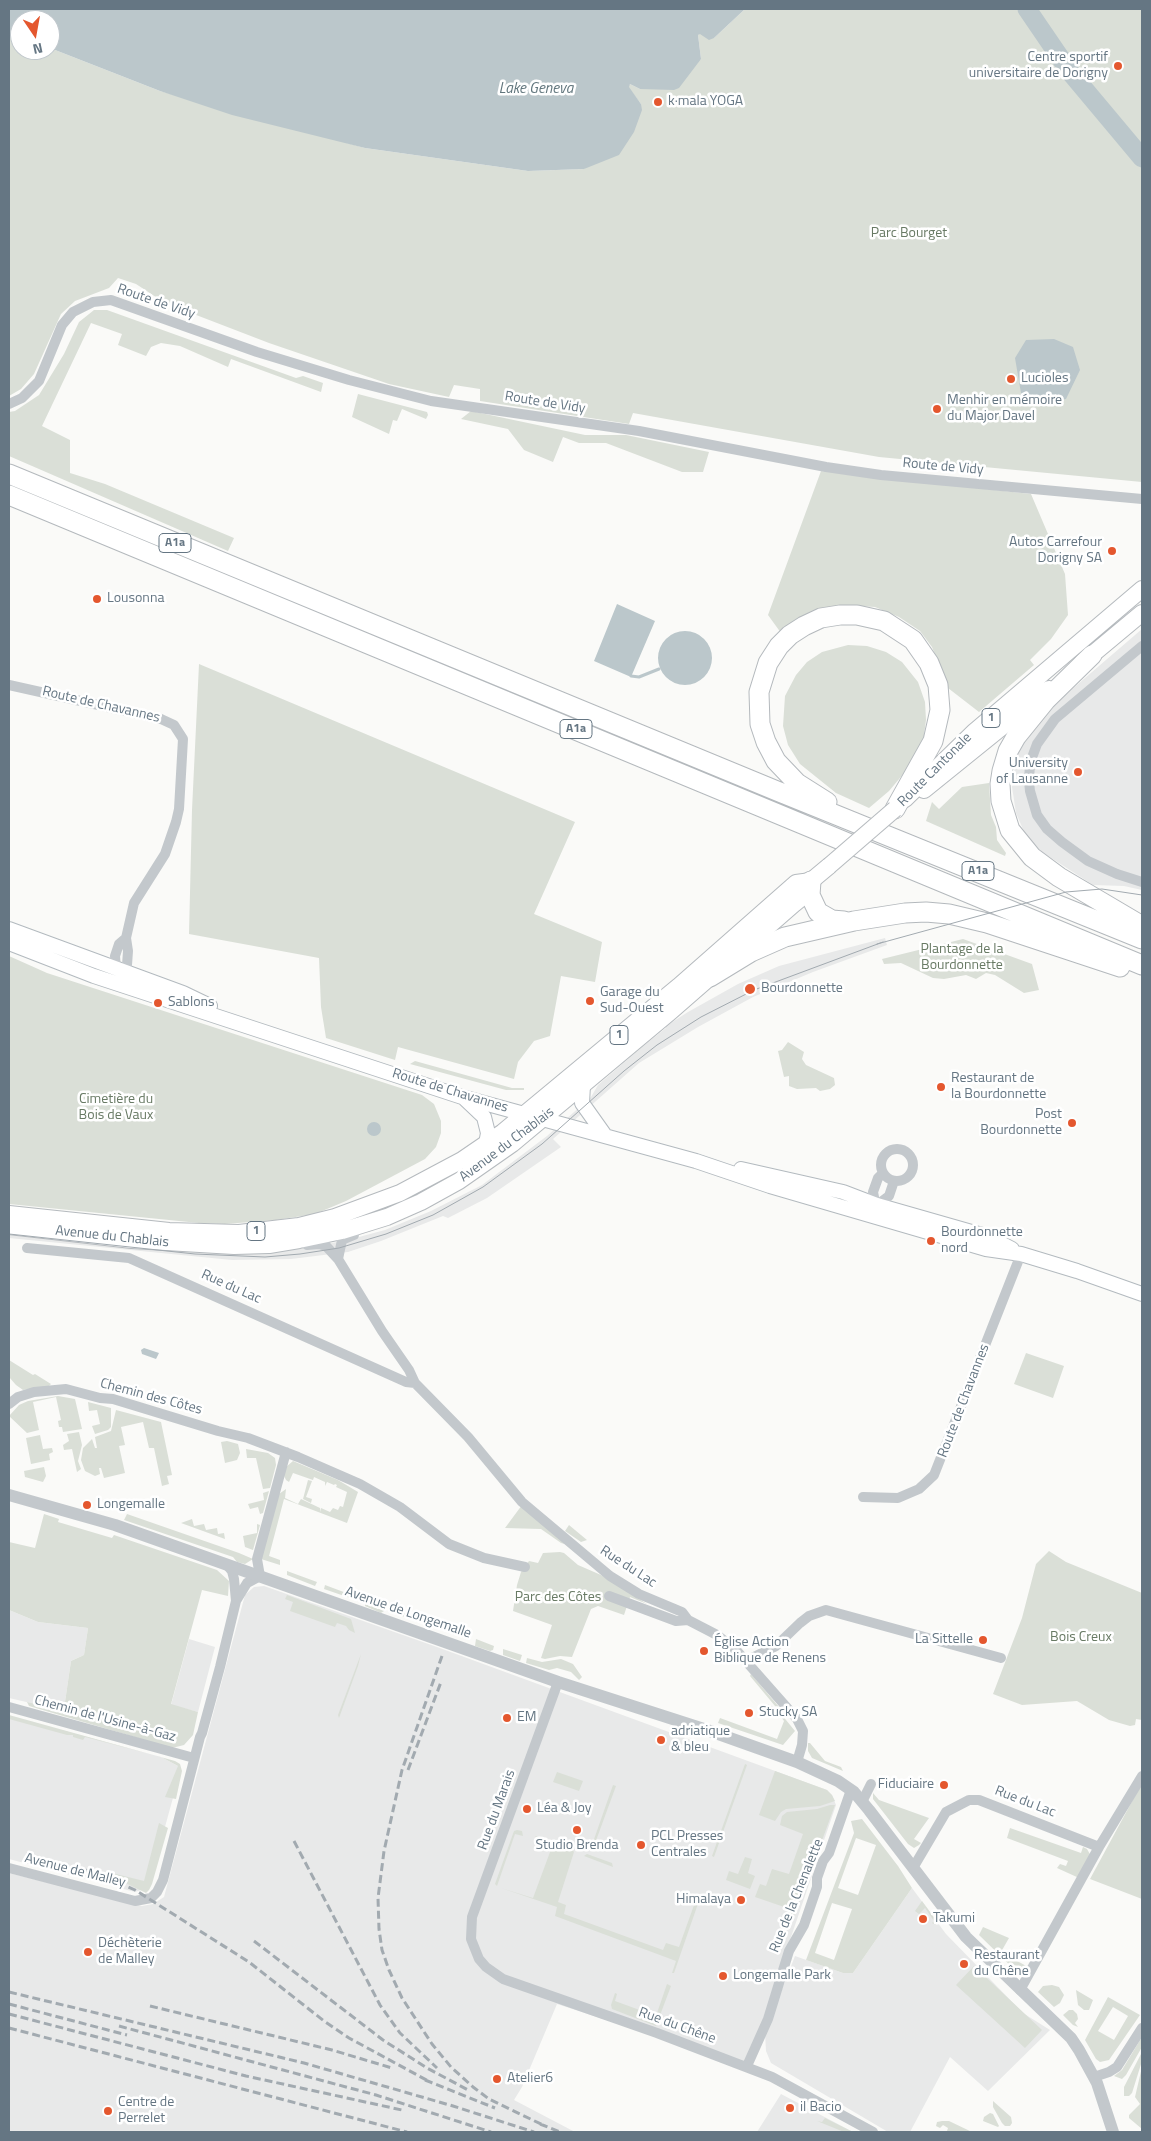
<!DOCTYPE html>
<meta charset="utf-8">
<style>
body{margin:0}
#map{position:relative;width:1151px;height:2141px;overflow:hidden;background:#fafaf8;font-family:"Titillium Web",sans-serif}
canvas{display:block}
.frame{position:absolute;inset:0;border:10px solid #657683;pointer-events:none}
.north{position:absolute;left:10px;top:10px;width:50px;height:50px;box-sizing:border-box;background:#fff;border:1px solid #c1c8cd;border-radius:50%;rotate:168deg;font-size:14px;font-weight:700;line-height:20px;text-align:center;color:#657683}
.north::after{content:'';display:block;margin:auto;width:18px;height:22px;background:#e4572e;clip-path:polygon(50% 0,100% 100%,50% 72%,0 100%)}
</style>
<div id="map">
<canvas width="1151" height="2141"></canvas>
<div class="frame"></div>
<div class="north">N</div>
</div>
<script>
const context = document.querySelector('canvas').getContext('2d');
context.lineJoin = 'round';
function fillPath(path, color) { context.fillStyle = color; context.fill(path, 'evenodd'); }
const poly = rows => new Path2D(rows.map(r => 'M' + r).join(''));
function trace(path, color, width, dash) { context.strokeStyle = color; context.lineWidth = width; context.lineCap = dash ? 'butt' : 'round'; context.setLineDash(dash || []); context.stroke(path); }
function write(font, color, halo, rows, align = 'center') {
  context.font = font + ' "Titillium Web",sans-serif'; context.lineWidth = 5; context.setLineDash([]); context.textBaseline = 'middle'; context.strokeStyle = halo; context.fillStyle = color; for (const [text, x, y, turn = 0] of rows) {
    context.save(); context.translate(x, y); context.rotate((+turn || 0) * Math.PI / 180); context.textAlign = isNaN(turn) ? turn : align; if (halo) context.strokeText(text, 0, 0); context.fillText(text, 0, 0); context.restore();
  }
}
fillPath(poly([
 [1142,629,1142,890,1124,886,1093,885,1042,852,1025,834,1016,813,1012,787,1016,756,1024,737,1042,715],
 [885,938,887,945,813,972,753,997,698,1027,639,1063,553,1139,561,1147,487,1198,448,1218,443,1216,381,1241,348,1252,291,1259,232,1260,9,1238,9,1231,235,1253,265,1253,344,1241,385,1230,431,1211,482,1185,547,1136,591,1097,598,1085,642,1047,666,1028,666,1026,688,1012,738,984,779,966],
 [264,1586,437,1647,827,1790,832,1795,836,1805,747,2066,557,2004,522,2087,514,2100,575,2132,9,2132,9,1873,142,1906,153,1904,164,1897,245,1595,254,1587],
 [9,1610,38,1622,88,1628,84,1655,71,1661,65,1702,61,1710,9,1698],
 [189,1639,215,1647,198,1712,171,1705],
 [9,1716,161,1757,178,1766,179,1776,149,1885,144,1889,135,1892,9,1859],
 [912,1888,946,1934,1023,2013,1050,2030,988,2091,950,2057,910,2132,888,2132,771,2063,766,2051,765,2033,795,1956,843,1973,853,1973],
 [781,2094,853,2132,757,2132]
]), '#e8e9e9');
fillPath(poly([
 [745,9,1142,9,1142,482,879,457,633,413,629,424,480,401,480,389,454,385,449,397,389,384,269,343,165,303,136,284,118,278,109,288,75,301,61,314,34,374,21,389,9,396,9,30,20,37,20,50,50,50,50,48,160,91,365,148,528,171,584,169,641,104,628,87,630,84,640,89,701,59,698,35,700,33,714,38],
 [94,310,107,310,296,378,303,376,323,383,321,392,231,359,228,367,180,346,161,343,151,347,146,356,118,345,122,334,91,323,42,426,70,440,70,473,105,484,234,538,228,551,9,456,9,412,15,411,39,395,64,354,79,322],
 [358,394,427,412,428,415,426,419,402,409,397,421,393,420,389,434,352,417],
 [471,411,585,435,626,435,709,452,703,472,682,472,606,443,579,443,563,437,553,462,524,450,508,429,461,419],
 [821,471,1031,494,1065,574,1068,615,1051,639,1030,660,1034,665,979,712,948,688,932,647,920,631,899,617,875,607,845,605,819,609,781,633,768,615],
 [848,645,867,646,886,652,902,662,918,682,925,702,926,720,923,743,915,760,889,791,869,808,836,793,800,764,788,745,783,726,785,696,796,675,807,662,822,652],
 [199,664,575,822,534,914,602,942,595,982,561,976,550,1036,534,1041,518,1062,514,1079,398,1047,395,1060,326,1038,321,1007,319,958,189,934,192,810],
 [989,783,991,815,996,827,997,840,1006,853,1005,856,926,821,932,802,939,809,962,787],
 [963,939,1032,964,1039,990,1024,993,995,975,986,973,976,979,966,975,944,979,933,978,901,963,884,964,882,959],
 [9,956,47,973,422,1095,434,1104,441,1121,441,1133,436,1147,425,1159,346,1201,315,1214,276,1220,225,1224,199,1223,9,1204],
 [788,1042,804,1052,802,1059,806,1065,834,1078,835,1085,830,1089,820,1091,816,1088,797,1089,789,1086,789,1076,784,1077,778,1051,782,1050],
 [415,1061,512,1088,524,1088,524,1090,506,1090,410,1064],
 [1026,1353,1064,1366,1053,1398,1014,1384],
 [9,1360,33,1375,35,1374,51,1384,49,1386,23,1390,16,1385,9,1377],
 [58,1396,75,1399,82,1429,63,1432,62,1427,59,1427,58,1421,61,1420,56,1397,33,1402,39,1430,27,1433,9,1416,19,1405,28,1401],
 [88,1402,111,1408,111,1427,108,1430,95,1434,92,1426,100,1424,97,1410,89,1411],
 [116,1410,161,1422,172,1475,167,1476,169,1484,162,1486,154,1448,149,1448,143,1422,121,1427,125,1445,119,1446,125,1473,104,1478,101,1468,99,1468,100,1474,95,1476,85,1471,81,1460,83,1448,92,1439,95,1448,97,1448,95,1437,111,1431],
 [79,1432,82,1445,78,1461,81,1469,77,1472,72,1449,64,1450,63,1445,69,1441,67,1434],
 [40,1435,43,1449,52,1448,53,1452,49,1454,50,1460,31,1464,26,1438],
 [227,1441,238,1444,240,1453,237,1460,225,1463,221,1442],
 [246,1449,268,1453,275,1458,276,1465,270,1488,263,1489,256,1458,247,1458],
 [293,1461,338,1480,358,1492,347,1523,284,1499,269,1556,280,1560,280,1565,261,1559,279,1494,286,1489,285,1498,298,1504,301,1499,320,1508,320,1512,321,1508,330,1512,333,1508,338,1510,340,1506,343,1507,347,1492,336,1487,337,1485,335,1484,334,1485,327,1482,325,1486,325,1482,314,1477,313,1480,293,1473,289,1482,286,1480,284,1476,286,1467],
 [44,1467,46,1476,43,1482,25,1477,24,1471],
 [308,1480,312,1481,306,1497,312,1499,311,1503,303,1499],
 [269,1491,263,1513,260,1514,258,1507,250,1509,248,1504,264,1500,263,1493],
 [522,1505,568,1545,561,1543,541,1529,505,1528],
 [44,1514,59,1519,58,1522,112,1538,114,1535,217,1570,229,1581,228,1596,202,1590,171,1704,198,1712,193,1735,184,1745,172,1748,29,1706,27,1702,61,1710,65,1702,71,1661,84,1655,88,1628,38,1622,9,1610,9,1542,35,1548],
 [127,1514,239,1553,253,1559,245,1564,237,1562,233,1557,124,1520],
 [192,1519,194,1526,204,1524,206,1530,217,1528,218,1534,224,1533,225,1539,181,1523],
 [257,1524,260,1525,253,1550,245,1547,243,1536,257,1533],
 [569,1525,587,1540,581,1542,565,1531],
 [1049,1551,1066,1562,1142,1593,1142,1720,1136,1719,1135,1725,1130,1726,1109,1720,1077,1701,1022,1705,993,1694,1022,1618,1036,1564],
 [560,1552,564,1553,578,1565,601,1575,647,1604,630,1597,624,1615,598,1606,591,1609,572,1657,560,1656,545,1659,541,1658,552,1625,513,1611,517,1585,521,1572,529,1561,538,1563,543,1553],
 [287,1571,317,1582,315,1586,287,1575],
 [325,1585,357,1597,356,1600,324,1589],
 [287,1595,351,1619,355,1633,349,1630,346,1626,337,1623,335,1627,290,1611,293,1602,285,1599],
 [365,1599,386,1607,384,1611,381,1613,365,1606],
 [393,1609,423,1620,422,1623,393,1613],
 [432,1623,465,1635,464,1638,431,1626],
 [476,1639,494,1646,493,1650,490,1651,475,1646],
 [503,1649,522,1655,520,1661,503,1655],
 [361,1654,358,1666,339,1718,338,1715],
 [527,1658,542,1662,561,1659,573,1664,582,1677,579,1680,571,1672,557,1668,549,1670,526,1663],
 [751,1674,779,1707,775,1706,750,1676],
 [768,1704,777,1709,795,1731,783,1745,718,1723,720,1718,777,1739,784,1721,778,1713,765,1708],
 [9,1715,175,1761,180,1764,182,1771,176,1799,165,1797,178,1766,161,1757,85,1737,83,1740,73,1737,73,1735,67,1735,9,1719],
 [808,1743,810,1743,825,1761,841,1767,843,1771,812,1758,808,1751],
 [745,1764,747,1765,714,1857,712,1856],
 [775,1771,827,1790,832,1795,835,1801,820,1806,786,1809,781,1812,775,1821,759,1815],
 [557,1772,583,1781,579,1791,553,1782],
 [1142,1783,1142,1899,1090,1879],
 [613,1785,616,1786,594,1846,592,1845],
 [873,1793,879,1800,929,1818,914,1839,921,1843,919,1845,914,1848,908,1844,873,1799],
 [830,1805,835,1805,794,1917,791,1919,789,1916,790,1909,755,1897,760,1884,766,1886,772,1869,789,1874,803,1834,780,1825,782,1816,787,1812,817,1809],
 [862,1819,898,1866,912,1888,853,1973,843,1973,806,1960,854,1833,851,1821],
 [856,1838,876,1845,858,1895,838,1888],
 [832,1903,852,1909,834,1960,815,1953],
 [159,1823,168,1828,152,1884,149,1890,146,1893,111,1876,112,1873,144,1881],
 [1010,1828,1081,1853,1083,1847,1087,1849,1091,1856,1079,1878,1057,1868,1060,1864,1066,1866,1068,1861,1007,1838],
 [517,1830,522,1831,523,1836,515,1834,497,1886,495,1884,514,1831],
 [536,1836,571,1848,574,1852,558,1902,566,1905,564,1914,663,1950,666,1943,679,1947,698,1894,701,1895,674,1973,672,1973,676,1961,555,1916,557,1907,501,1888,533,1898,553,1844,535,1837],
 [587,1854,612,1863,613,1867,584,1856],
 [745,1857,752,1859,748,1873,755,1876,750,1889,726,1880,729,1871,738,1874],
 [922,1901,936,1920,936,1925,932,1923,934,1921,925,1908,919,1914,915,1911],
 [983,1927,1009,1938,1001,1952,1028,1967,1022,1977,979,1935],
 [974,1966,1042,2030,1025,2048,956,1985],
 [667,1984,671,1986,656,2026,612,2009,611,2005,615,1993,617,1994,615,2001,656,2016],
 [1052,1985,1059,1987,1064,1995,1060,2003,1054,2007,1038,1992,1043,1986],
 [1076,1990,1093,2000,1089,2010,1084,2010,1078,2005],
 [1108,1997,1140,2015,1109,2060,1100,2062,1096,2059,1085,2040],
 [1113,2007,1128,2016,1114,2040,1098,2031],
 [1069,2010,1073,2010,1077,2014,1078,2019,1075,2023,1078,2027,1073,2025,1063,2015],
 [1142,2037,1142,2047,1126,2075,1122,2079,1114,2076,1122,2070],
 [1142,2052,1142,2061,1132,2093,1129,2096,1124,2096,1124,2087],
 [1142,2067,1142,2129,1129,2118,1129,2115,1140,2104,1135,2097],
 [993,2101,1011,2117,1012,2123,1010,2126,1005,2126,1002,2123,993,2107],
 [990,2113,993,2114,999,2126,998,2127,983,2121,984,2117],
 [825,2118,851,2131,850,2132,844,2132,817,2121,822,2122],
 [942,2121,949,2121,972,2132,949,2132,947,2131,948,2128,943,2125,940,2128,936,2126,937,2122]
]), '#dadfd7');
fillPath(poly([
 [9,9,745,9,714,38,709,40,700,34,698,35,701,59,679,88,674,90,640,89,630,84,629,87,641,104,642,110,634,132,619,155,584,169,528,171,365,148,232,115,160,91,50,48,50,20,20,20,19,36,9,30],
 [1054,339,1073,347,1080,370,1066,399,1030,405,1022,399,1015,358,1026,340],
 [617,604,655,621,631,677,594,661],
 '658 658a27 27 0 1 1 54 0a27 27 0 1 1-54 0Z',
 '367 1129a7 7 0 1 1 14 0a7 7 0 1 1-14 0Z',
 [144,1348,159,1353,156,1359,142,1354,141,1350]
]), '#bbc7cb');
trace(poly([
 [631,676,639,677,659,669]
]), '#bbc7cb', 3);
trace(poly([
 [1027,9,1070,72,1142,158]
]), '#bbc7cb', 19);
const secondary = poly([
 [9,929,183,993,210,1006],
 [9,943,94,976,462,1097,696,1161,770,1186,986,1249,1021,1254,1077,1271,1142,1294],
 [583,1085,582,1103,604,1134],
 [465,1099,484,1117,488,1133,486,1144],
 [741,1169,843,1192,877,1205,989,1237,1012,1249]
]);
const primary = poly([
 [1082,663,1142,613],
 [924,790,1049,689],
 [905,799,975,731,1142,589],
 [9,1214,169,1231,239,1233,299,1226,335,1217,400,1193,462,1160,503,1132,679,986,796,883,811,881],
 [9,1226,132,1240,234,1246,269,1245,299,1240,342,1231,387,1217,421,1202,459,1181,512,1144,670,1012,794,904,805,895,811,881,829,866]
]);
const motorway = poly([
 [9,474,777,791,1142,939],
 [9,495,1142,965],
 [1092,655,1046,700,1016,737,1008,751,1002,771,1000,784,1001,801,1010,830,1032,857,1059,877,1142,926],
 [827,802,797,783,776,761,766,742,760,724,759,692,768,663,779,646,790,635,804,626,821,618,840,615,857,615,884,621,913,640,929,663,938,685,940,710,933,741,895,809],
 [811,881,810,895,818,912,832,920,844,921],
 [710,977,751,952,785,937,854,921,905,913,926,912,949,914,987,923,1120,967]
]);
trace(secondary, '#b3babf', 16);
trace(primary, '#b5babe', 18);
trace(motorway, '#b4b9bd', 21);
trace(poly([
 [9,404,22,398,39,381,62,325,73,312,93,302,111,300,257,352,349,380,431,401,639,431,826,467,881,475,1142,499],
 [1142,646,1055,719,1037,744,1030,763,1029,782,1030,791,1037,815,1047,829,1062,842,1088,861,1117,874,1142,882],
 [9,685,161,719,174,725,183,739,179,809,176,822,165,854,134,903,126,938,128,951,127,965,125,972,120,973],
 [120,974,116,969,115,956,119,944,126,938],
 '881 1165a16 16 0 1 1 32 0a16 16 0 1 1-32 0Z',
 [877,1205,889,1196,894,1181],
 [876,1208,873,1192,878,1178,883,1173],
 [307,1245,319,1244,326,1246,338,1259,382,1331,409,1370,415,1383,468,1437,522,1502,610,1576,639,1594,682,1612,688,1620,717,1635,737,1651,797,1719,803,1731,802,1745,797,1762],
 [27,1248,129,1258,406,1382,415,1383],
 [338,1259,342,1240,354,1235],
 [9,1404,18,1397,34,1392,66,1389,100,1398,113,1399,218,1431,248,1438,298,1457,360,1484,400,1507,449,1544,484,1558,525,1567],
 [863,1497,898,1498,919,1489,934,1475,1021,1254],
 [226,1564,232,1571,234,1579,236,1601],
 [609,1596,676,1621,688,1620],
 [746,1661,776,1646,800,1623,809,1616,826,1610,1001,1658],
 [558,1682,472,1917,471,1939,479,1959,486,1967,503,1979,657,2033,772,2077,873,2132],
 [9,1707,194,1758],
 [862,1802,871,1784],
 [9,1868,135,1901,151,1898,157,1892,163,1880,200,1737,202,1733,220,1667,236,1601,247,1583,260,1576,257,1559,286,1452],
 [913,1868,946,1812,969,1800,979,1800,1099,1847],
 [1020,1990,1099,1847,1142,1776],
 [747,2066,768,2019,789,1951,804,1925,817,1887,817,1878,823,1861,829,1853,851,1790],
 [1094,2077,1109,2072,1117,2067,1142,2028]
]), '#c3c8cc', 10);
trace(poly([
 [9,1495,115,1525,558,1682,710,1731,797,1762,838,1781,854,1792,869,1810,966,1937,1071,2038,1079,2050,1097,2083,1113,2132]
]), '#c3c8cc', 12);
trace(secondary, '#fff', 14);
trace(primary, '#fff', 16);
trace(motorway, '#fff', 19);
trace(poly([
 [877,944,1066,892,1102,889,1142,895],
 [9,1234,195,1254,265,1257,300,1254,339,1248,386,1234,433,1215,483,1187,542,1144,624,1071,657,1045,701,1017,754,990,883,942]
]), '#a2aab0', 1);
trace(poly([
 [442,1656,402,1770,384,1851,378,1898,379,1929,382,1950,389,1970,402,1998,432,2044,451,2067,473,2087,489,2099,545,2126],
 [408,1770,441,1682],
 [294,1841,380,2005,400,2033,437,2068],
 [26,1854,100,1874,135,1890,249,1962,324,2021,349,2038,432,2083],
 [254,1941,383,2040,427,2068,470,2091],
 [9,1992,304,2063,453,2106,534,2132],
 [9,2004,127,2035],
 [150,2006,332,2050,392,2068],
 [9,2014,246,2076,402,2110],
 [119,2026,376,2095,491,2132],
 [9,2028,407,2132],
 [425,2080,495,2108],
 [540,2124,560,2132]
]), '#a2aab0', 3, [8, 4]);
const primaryBridge = poly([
 [829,866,895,809]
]);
trace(primaryBridge, '#b5babe', 18, []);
trace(primaryBridge, '#fff', 16);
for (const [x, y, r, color] of [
 [1118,66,5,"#e4572e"],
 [658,102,5,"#e4572e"],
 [1011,379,5,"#e4572e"],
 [937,409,5,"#e4572e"],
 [1112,551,5,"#e4572e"],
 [97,599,5,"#e4572e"],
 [1078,772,5,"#e4572e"],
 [750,989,6,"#e4572e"],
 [590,1001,5,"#e4572e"],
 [158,1003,5,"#e4572e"],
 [941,1087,5,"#e4572e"],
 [1072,1123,5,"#e4572e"],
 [931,1241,5,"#e4572e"],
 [87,1505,5,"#e4572e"],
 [983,1640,5,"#e4572e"],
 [704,1651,5,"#e4572e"],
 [749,1713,5,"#e4572e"],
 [507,1718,5,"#e4572e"],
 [661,1740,5,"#e4572e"],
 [944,1785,5,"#e4572e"],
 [527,1809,5,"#e4572e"],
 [577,1830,5,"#e4572e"],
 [641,1845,5,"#e4572e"],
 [741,1900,5,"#e4572e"],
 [923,1919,5,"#e4572e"],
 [88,1952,5,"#e4572e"],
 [964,1964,5,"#e4572e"],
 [723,1976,5,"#e4572e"],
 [497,2079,5,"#e4572e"],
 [790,2108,5,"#e4572e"],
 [108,2111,5,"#e4572e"]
]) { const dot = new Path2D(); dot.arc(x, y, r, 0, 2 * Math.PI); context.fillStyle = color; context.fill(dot); trace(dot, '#fff', 2); }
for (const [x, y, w] of [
 [175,543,32],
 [991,718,18],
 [576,729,32],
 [978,871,32],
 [619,1035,18],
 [256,1231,18]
]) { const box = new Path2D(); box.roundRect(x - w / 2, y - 9.5, w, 19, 4); context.fillStyle = '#fff'; context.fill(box); trace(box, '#657683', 1); }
write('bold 12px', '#657683', null, [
 ["A1a",175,543],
 ["1",991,718],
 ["A1a",576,729],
 ["A1a",978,871],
 ["1",619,1035],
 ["1",256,1231]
]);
write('14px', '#657683', '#fff', [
 ["Centre sportif",1108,58,"right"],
 ["universitaire de Dorigny",1108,74,"right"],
 ["k·mala YOGA",668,102],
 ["Lucioles",1021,379],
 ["Menhir en mémoire",947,401],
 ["du Major Davel",947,417],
 ["Autos Carrefour",1102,543,"right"],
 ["Dorigny SA",1102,559,"right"],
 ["Lousonna",107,599],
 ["University",1068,764,"right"],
 ["of Lausanne",1068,780,"right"],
 ["Bourdonnette",761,989],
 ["Garage du",600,993],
 ["Sud-Ouest",600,1009],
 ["Sablons",168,1003],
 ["Restaurant de",951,1079],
 ["la Bourdonnette",951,1095],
 ["Post",1062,1115,"right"],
 ["Bourdonnette",1062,1131,"right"],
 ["Bourdonnette",941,1233],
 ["nord",941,1249],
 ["Longemalle",97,1505],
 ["La Sittelle",973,1640,"right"],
 ["Église Action",714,1643],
 ["Biblique de Renens",714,1659],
 ["Stucky SA",759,1713],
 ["EM",517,1718],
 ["adriatique",671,1732],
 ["& bleu",671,1748],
 ["Fiduciaire",934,1785,"right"],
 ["Léa & Joy",537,1809],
 ["PCL Presses",651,1837],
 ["Centrales",651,1853],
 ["Studio Brenda",577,1846,"center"],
 ["Himalaya",731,1900,"right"],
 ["Takumi",933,1919],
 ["Déchèterie",98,1944],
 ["de Malley",98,1960],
 ["Restaurant",974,1956],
 ["du Chêne",974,1972],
 ["Longemalle Park",733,1976],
 ["Atelier6",507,2079],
 ["Centre de",118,2103],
 ["Perrelet",118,2119],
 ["il Bacio",800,2108]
], 'left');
write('14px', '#687a64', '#fff', [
 ["Parc Bourget",909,234],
 ["Plantage de la",962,950],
 ["Bourdonnette",962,966],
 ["Cimetière du",116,1100],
 ["Bois de Vaux",116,1116],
 ["Parc des Côtes",558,1598],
 ["Bois Creux",1081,1638]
]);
write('14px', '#657683', '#fff', [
 ["Route de Vidy",156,302,19],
 ["Route de Vidy",545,403,9],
 ["Route de Vidy",943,467,5],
 ["Route de Chavannes",101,705,13],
 ["Route Cantonale",935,770,-45],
 ["Route de Chavannes",450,1091,17],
 ["Avenue du Chablais",507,1145,-37],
 ["Avenue du Chablais",112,1237,6],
 ["Rue du Lac",231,1287,24],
 ["Chemin des Côtes",151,1397,15],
 ["Route de Chavannes",964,1401,-69],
 ["Rue du Lac",628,1567,33],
 ["Avenue de Longemalle",408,1613,19],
 ["Chemin de l'Usine-à-Gaz",105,1719,15],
 ["Rue du Lac",1025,1802,21],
 ["Rue du Marais",497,1810,-70],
 ["Avenue de Malley",75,1871,14],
 ["Rue de la Chenalette",797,1896,-68],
 ["Rue du Chêne",677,2026,20]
]);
write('italic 15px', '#60757c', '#fff', [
 ["Lake Geneva",536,89]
]);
</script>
